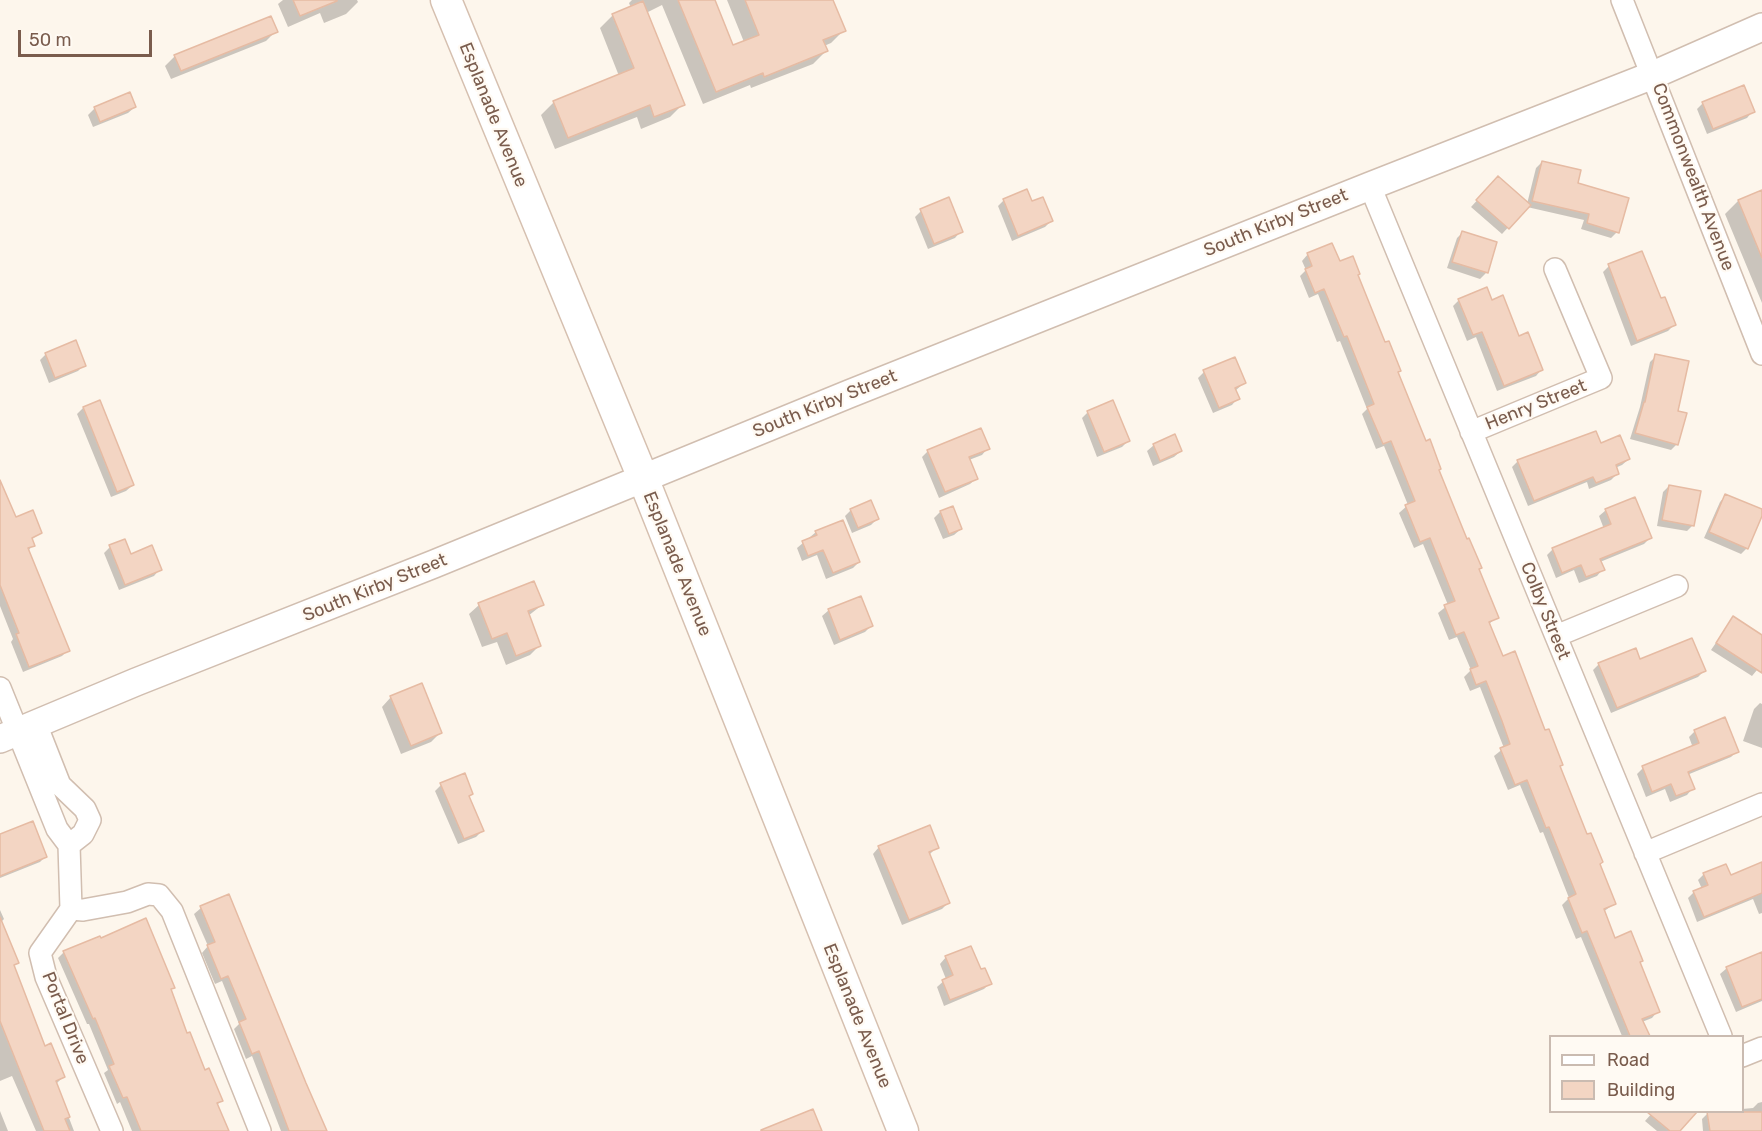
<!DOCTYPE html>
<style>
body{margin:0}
#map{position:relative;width:1762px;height:1131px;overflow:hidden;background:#fdf6ec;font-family:Rubik,sans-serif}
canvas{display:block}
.legend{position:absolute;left:1549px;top:1035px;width:195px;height:78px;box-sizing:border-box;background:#fffaf3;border:2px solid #cabbb1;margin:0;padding:8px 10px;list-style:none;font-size:18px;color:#7a5c4d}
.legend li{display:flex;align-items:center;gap:12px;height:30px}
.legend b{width:30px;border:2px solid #cabbb1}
.scale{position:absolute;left:18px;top:30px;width:134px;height:27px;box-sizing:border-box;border:3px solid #7a5c4d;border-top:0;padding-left:8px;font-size:18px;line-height:21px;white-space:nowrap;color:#7a5c4d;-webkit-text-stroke:4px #fffaf3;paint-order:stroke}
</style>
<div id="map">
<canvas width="1762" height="1131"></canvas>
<ul class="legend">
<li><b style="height:8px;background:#fff"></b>Road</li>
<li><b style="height:16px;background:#f3d5c3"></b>Building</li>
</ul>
<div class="scale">50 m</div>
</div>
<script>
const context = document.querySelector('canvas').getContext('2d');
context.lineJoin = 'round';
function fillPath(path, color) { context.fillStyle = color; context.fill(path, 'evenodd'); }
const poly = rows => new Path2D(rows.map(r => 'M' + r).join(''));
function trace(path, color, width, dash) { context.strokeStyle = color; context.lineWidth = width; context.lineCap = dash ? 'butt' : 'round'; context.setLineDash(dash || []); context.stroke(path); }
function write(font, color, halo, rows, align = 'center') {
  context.font = font + ' Rubik,sans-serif'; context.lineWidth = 4.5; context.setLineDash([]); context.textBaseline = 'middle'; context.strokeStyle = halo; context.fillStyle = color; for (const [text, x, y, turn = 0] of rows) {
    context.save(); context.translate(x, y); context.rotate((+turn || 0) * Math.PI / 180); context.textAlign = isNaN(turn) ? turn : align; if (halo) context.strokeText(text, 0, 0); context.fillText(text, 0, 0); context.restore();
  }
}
fillPath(poly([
 [283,0,357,0,358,2,346,14,324,23,320,13,288,27,278,4],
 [632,0,713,0,732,46,744,42,727,0,832,0,844,30,831,43,824,46,826,51,813,64,751,88,750,85,703,104,662,5,646,13,683,104,670,117,641,129,637,117,555,149,541,115,554,102,619,76,600,28,613,15,631,8,629,3],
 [276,31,266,41,171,79,165,66,175,56],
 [130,94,135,107,128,113,93,127,88,115,95,108],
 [1703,103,1753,111,1747,118,1707,134,1697,109],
 [1542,162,1576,184,1617,232,1611,238,1581,229,1584,220,1527,207,1502,234,1471,207,1492,184,1527,204,1536,168],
 [1762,191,1762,303,1725,214,1738,201],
 [1004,200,1031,203,1051,221,1045,227,1012,241,998,206],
 [921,211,961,231,955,238,928,249,915,217],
 [1463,232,1496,243,1486,273,1480,279,1447,268,1457,238],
 [1308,254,1339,263,1357,276,1497,617,1489,624,1502,658,1562,765,1559,768,1614,904,1603,912,1614,940,1639,963,1658,1011,1652,1018,1642,1022,1648,1036,1622,1036,1581,937,1576,939,1562,905,1569,898,1543,832,1540,833,1520,785,1508,790,1494,756,1504,748,1496,728,1480,687,1470,691,1464,677,1471,670,1457,637,1449,640,1438,613,1448,605,1423,544,1414,548,1399,513,1408,505,1384,446,1376,449,1362,414,1367,409,1340,341,1337,342,1318,294,1309,298,1300,276,1306,270,1302,261],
 [1609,266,1660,300,1674,325,1668,331,1631,346,1603,272],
 [1459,300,1492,302,1542,369,1536,376,1497,391,1476,337,1467,341,1453,306],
 [46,354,84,365,78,371,49,383,40,360],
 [1656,356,1677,412,1677,444,1671,450,1630,439,1640,407,1650,362],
 [1204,372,1244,383,1235,391,1238,398,1232,405,1213,413,1198,378],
 [83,408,133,485,126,491,111,497,77,414],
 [1088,412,1128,441,1122,447,1097,457,1082,418],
 [1154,445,1181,451,1174,457,1153,466,1147,451],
 [1600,445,1629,459,1622,465,1615,468,1617,474,1611,480,1589,489,1587,482,1528,506,1512,467,1518,461],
 [988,448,982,455,969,460,977,478,970,484,939,498,922,457,928,451],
 [0,483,15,519,40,533,31,540,33,545,28,551,68,650,62,656,23,672,11,642,13,639,0,606],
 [1669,486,1693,525,1687,531,1657,526,1663,492],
 [1726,495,1762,511,1747,548,1741,554,1704,538,1720,502],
 [952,508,961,529,954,535,943,539,934,518,940,512],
 [851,510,877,519,871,525,852,533,845,516],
 [1606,510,1650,538,1644,544,1600,562,1603,569,1597,576,1579,583,1574,570,1556,578,1547,555,1553,549,1604,529,1599,516],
 [816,532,859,562,853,568,826,579,817,555,802,561,797,548],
 [110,547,130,556,160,569,154,576,119,590,104,553],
 [479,605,542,605,528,616,540,645,530,655,506,665,497,642,482,647,469,614],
 [829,610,871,626,865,632,834,645,822,616],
 [1733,618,1762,636,1762,664,1752,676,1711,650],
 [1639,661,1704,671,1698,677,1611,713,1593,670,1599,664],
 [391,697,441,732,431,742,401,754,382,707],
 [1760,703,1762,704,1762,748,1743,741,1754,709],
 [1695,731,1737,751,1731,757,1687,775,1693,788,1687,795,1670,802,1665,789,1646,797,1637,774,1643,768,1693,748,1689,737],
 [441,785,471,794,468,797,482,831,476,837,458,844,435,791],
 [0,836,46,856,40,862,0,878],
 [879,847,937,847,929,855,948,903,942,909,902,925,873,854],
 [1762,864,1762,913,1759,914,1753,899,1697,922,1688,898,1694,892,1702,889,1698,880,1704,874,1730,877],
 [228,896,325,1131,281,1131,252,1056,246,1059,234,1029,239,1024,222,981,215,984,202,953,208,946,194,914,201,908],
 [0,910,4,919,1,922,17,963,13,967,44,1048,63,1077,56,1084,74,1131,36,1131,12,1076,0,1081],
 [64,952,173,988,170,990,186,1035,221,1101,217,1105,228,1131,132,1131,120,1102,117,1104,104,1073,108,1070,89,1024,87,1024,58,958],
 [1762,954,1762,1001,1736,1012,1720,974,1727,968],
 [946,957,980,971,990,983,984,989,944,1006,937,987,946,979,940,964],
 [1762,1102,1762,1131,1703,1131,1702,1119,1708,1113,1742,1112,1742,1109,1753,1108,1758,1103],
 [0,1111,8,1131,0,1131],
 [1653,1112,1695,1112,1678,1131,1657,1131,1645,1121]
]), '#0003');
const building = poly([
 [293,0,337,0,337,1,300,16,293,0],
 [678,0,715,0,733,45,759,35,745,0,833,0,846,31,823,40,828,51,764,77,763,73,716,92,678,0],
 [643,1,685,105,654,117,650,105,568,138,553,101,634,68,612,14,643,1],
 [271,16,278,32,181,71,174,55,271,16],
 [1744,85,1755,112,1713,129,1702,102,1744,85],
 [130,92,136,107,100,122,94,107,130,92],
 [1542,161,1581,170,1578,183,1629,198,1619,233,1587,223,1589,214,1532,201,1542,161],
 [1498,176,1531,205,1509,229,1476,200,1498,176],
 [1027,189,1032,201,1043,197,1053,221,1018,236,1003,199,1027,189],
 [1762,190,1762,258,1738,200,1762,190],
 [949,197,963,232,934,244,920,209,949,197],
 [1462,231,1497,242,1488,273,1452,262,1462,231],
 [1332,243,1340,261,1353,256,1360,274,1358,275,1385,342,1389,341,1401,371,1398,372,1426,441,1430,439,1441,469,1439,470,1467,539,1469,538,1482,568,1479,569,1499,618,1489,622,1503,656,1515,651,1545,730,1549,729,1563,765,1560,766,1587,834,1591,833,1603,862,1600,864,1616,904,1604,909,1615,938,1631,931,1643,961,1640,962,1660,1012,1642,1019,1650,1036,1630,1036,1587,931,1582,933,1568,898,1576,894,1549,827,1546,828,1527,780,1515,785,1500,748,1510,744,1502,721,1486,681,1476,685,1470,669,1478,666,1464,632,1456,635,1444,605,1455,601,1430,538,1420,542,1405,505,1415,501,1391,441,1383,444,1367,407,1374,404,1347,336,1344,337,1324,289,1315,293,1305,269,1312,266,1307,253,1332,243],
 [1642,251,1661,298,1665,297,1676,325,1637,341,1608,264,1642,251],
 [1487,287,1492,300,1503,295,1519,336,1528,332,1543,370,1504,386,1482,332,1473,335,1458,299,1487,287],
 [76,340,86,366,55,378,45,353,76,340],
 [1655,354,1689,361,1678,411,1687,413,1678,445,1635,433,1644,402,1645,402,1655,354],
 [1235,357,1246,383,1235,388,1240,399,1219,408,1203,370,1235,357],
 [100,400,134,485,117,492,83,407,100,400],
 [1113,400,1130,441,1104,452,1087,411,1113,400],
 [981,428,990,449,969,457,978,479,945,492,927,450,981,428],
 [1596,431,1601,443,1620,435,1630,459,1616,465,1619,474,1596,483,1593,477,1534,501,1517,460,1596,431],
 [1175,434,1182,451,1160,461,1153,444,1175,434],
 [0,480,16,517,33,510,42,533,32,538,35,546,28,548,70,651,29,667,16,634,19,633,0,585,0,480],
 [1669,485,1701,491,1694,526,1662,520,1669,485],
 [1725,494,1762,509,1762,516,1748,549,1709,532,1725,494],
 [1635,497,1652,538,1600,559,1605,570,1586,577,1581,565,1562,573,1552,548,1611,524,1605,509,1635,497],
 [871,500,879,519,858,528,850,509,871,500],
 [953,506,962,529,949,534,940,511,953,506],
 [843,520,860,562,833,573,823,550,808,556,802,541,817,535,815,531,843,520],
 [125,539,131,554,152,545,162,570,125,585,109,545,125,539],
 [534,581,544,605,528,611,541,646,516,656,507,633,492,639,478,603,534,581],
 [861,596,873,626,840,640,828,609,861,596],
 [1733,616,1762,635,1762,673,1716,643,1733,616],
 [1692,638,1706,671,1617,708,1598,663,1636,648,1640,659,1692,638],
 [422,683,442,733,411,746,390,696,422,683],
 [1725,717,1739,752,1688,772,1695,789,1676,796,1671,784,1652,792,1642,766,1699,743,1694,730,1725,717],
 [465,773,473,794,469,796,484,831,464,839,440,783,465,773],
 [33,821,47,857,0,876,0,834,33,821],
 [930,825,939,848,929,852,950,903,909,920,878,846,930,825],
 [1762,862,1762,893,1704,917,1693,891,1708,885,1703,873,1726,864,1731,875,1762,862],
 [229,894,306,1083,327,1131,289,1131,259,1051,252,1054,239,1022,246,1019,228,976,221,979,207,945,215,942,200,906,229,894],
 [0,917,19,963,14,965,45,1046,51,1043,65,1077,56,1081,70,1117,65,1119,70,1131,44,1131,0,1021,0,917],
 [146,918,175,988,171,989,187,1033,190,1032,205,1070,209,1068,223,1101,217,1103,229,1131,141,1131,127,1097,123,1098,109,1066,114,1064,95,1018,93,1019,63,951,100,936,101,938,146,918],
 [971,946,981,969,985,968,992,984,950,1000,942,980,953,975,945,956,971,946],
 [1762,952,1762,999,1742,1007,1726,967,1762,952],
 [813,1109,822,1131,761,1131,761,1130,813,1109],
 [1647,1112,1697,1112,1680,1131,1670,1131,1647,1112],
 [1707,1112,1762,1112,1762,1131,1710,1131,1707,1112]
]);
fillPath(building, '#f3d5c3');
trace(building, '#e6bba3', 1.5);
const minor = poly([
 [1622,0,1762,354],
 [1370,186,1721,1036],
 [1471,432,1601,378,1555,269],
 [1556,636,1677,586],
 [0,688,57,829,69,845,71,909],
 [36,724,60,785,85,809,90,820,83,834,69,845],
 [1645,853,1762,804],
 [71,909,83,910,127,902,148,894,159,895,172,911,260,1131],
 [71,909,40,953,46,977,112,1131],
 [1742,1056,1762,1048]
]);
const tertiary = poly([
 [0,739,136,682,434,564,849,394,1370,186,1653,75,1762,27]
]);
const secondary = poly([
 [446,0,643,478,903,1131]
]);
trace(minor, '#d1beb0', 24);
trace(tertiary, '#d1beb0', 30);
trace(secondary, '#d6c0b0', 33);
trace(minor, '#fff', 21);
trace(tertiary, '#fff', 27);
trace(secondary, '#fff', 30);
write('18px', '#7a5c4d', '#fffaf3', [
 ["Esplanade Avenue",493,115,68],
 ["Commonwealth Avenue",1693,177,69],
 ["South Kirby Street",1276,223,-22],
 ["South Kirby Street",825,404,-22],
 ["Henry Street",1536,405,-22],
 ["Esplanade Avenue",677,564,68],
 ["South Kirby Street",375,588,-22],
 ["Colby Street",1545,611,68],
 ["Esplanade Avenue",857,1016,68],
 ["Portal Drive",65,1018,68]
]);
</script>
